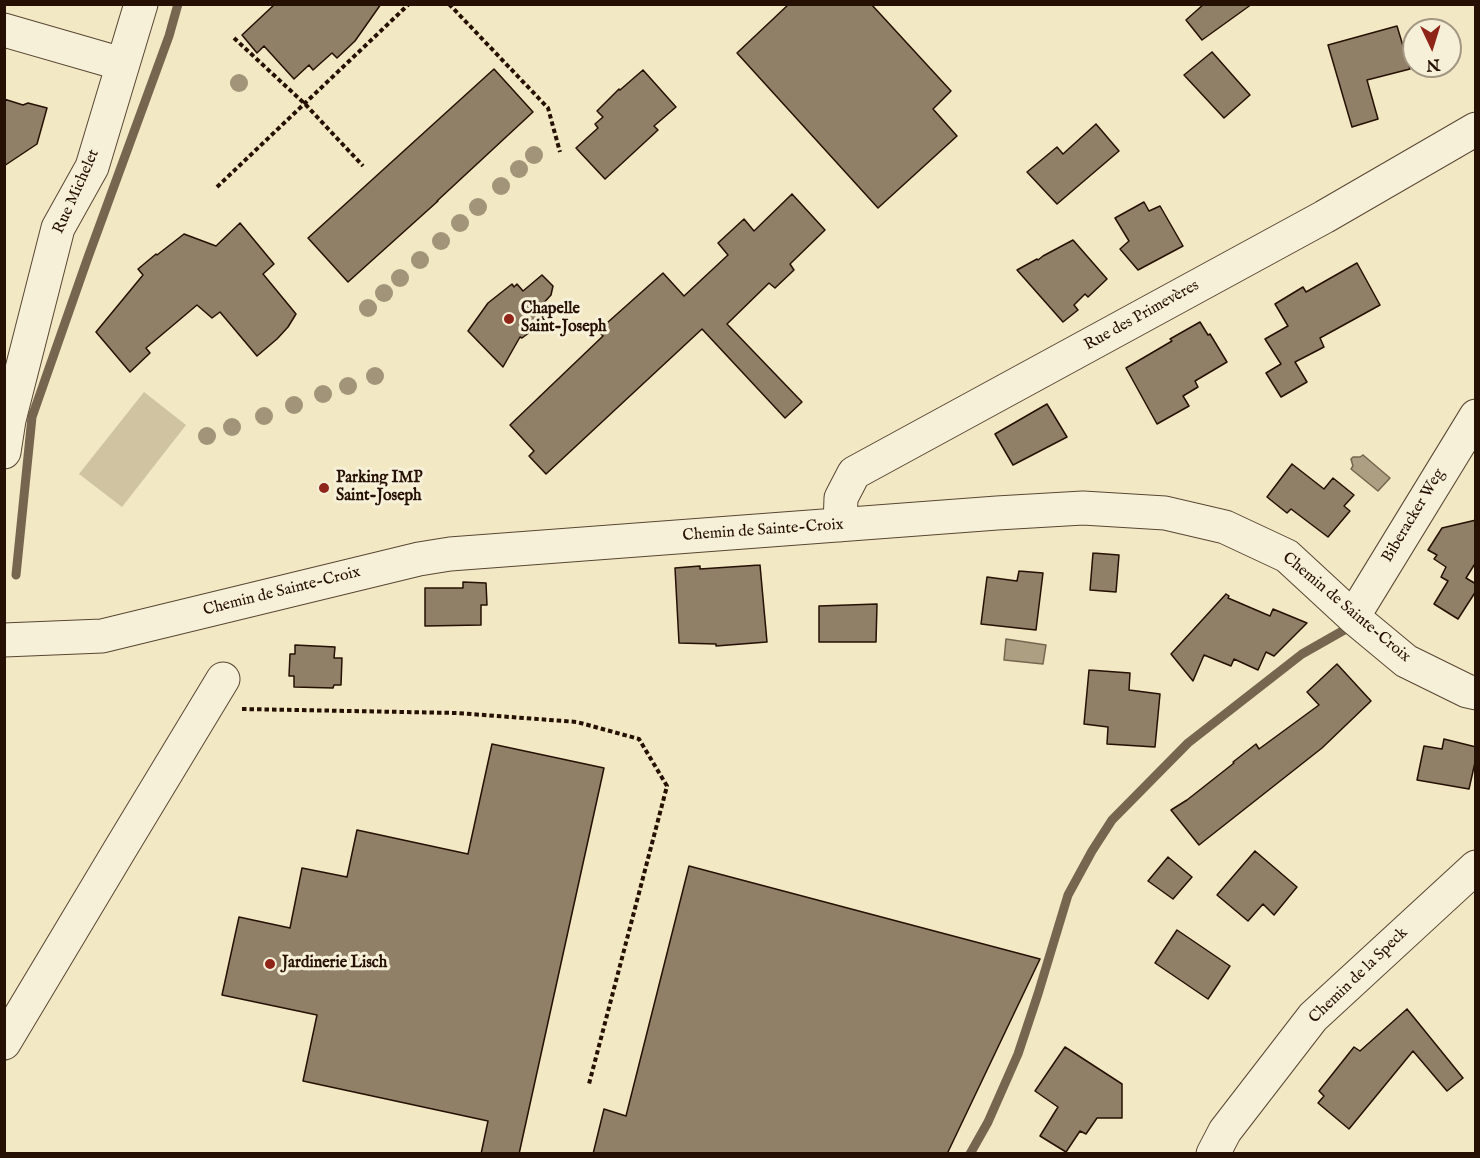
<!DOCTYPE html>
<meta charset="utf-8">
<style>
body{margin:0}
#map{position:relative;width:1480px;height:1158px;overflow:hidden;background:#f2e8c3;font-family:"IM FELL English",serif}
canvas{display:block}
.frame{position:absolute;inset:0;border:6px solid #251003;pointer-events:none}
.north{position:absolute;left:1402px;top:18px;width:60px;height:60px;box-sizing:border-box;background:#f7f0d8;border:2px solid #a39683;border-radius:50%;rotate:176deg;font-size:16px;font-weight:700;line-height:24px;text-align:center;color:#251003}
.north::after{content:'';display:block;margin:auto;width:21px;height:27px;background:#8f2418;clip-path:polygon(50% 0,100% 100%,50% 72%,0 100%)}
</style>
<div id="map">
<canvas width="1480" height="1158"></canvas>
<div class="frame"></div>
<div class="north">N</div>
</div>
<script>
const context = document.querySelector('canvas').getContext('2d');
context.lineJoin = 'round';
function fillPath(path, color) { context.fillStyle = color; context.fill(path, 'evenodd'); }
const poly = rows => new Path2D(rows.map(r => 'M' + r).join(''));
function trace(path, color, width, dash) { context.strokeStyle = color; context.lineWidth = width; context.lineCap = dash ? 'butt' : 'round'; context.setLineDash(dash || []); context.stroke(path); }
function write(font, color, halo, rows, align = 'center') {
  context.font = font + ' "IM FELL English",serif'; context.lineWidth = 6; context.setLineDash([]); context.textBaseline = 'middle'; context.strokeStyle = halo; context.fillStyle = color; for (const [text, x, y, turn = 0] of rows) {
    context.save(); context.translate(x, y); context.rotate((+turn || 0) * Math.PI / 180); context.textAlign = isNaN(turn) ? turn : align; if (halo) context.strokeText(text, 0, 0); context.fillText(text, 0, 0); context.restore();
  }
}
fillPath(poly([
 [144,392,186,425,122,507,79,474]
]), '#cfc3a2');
const water = poly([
 [1363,455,1390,478,1378,491,1351,469,1353,466,1351,459,1353,457,1360,457,1363,455],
 [1006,639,1046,645,1043,664,1004,660,1006,639]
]);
fillPath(water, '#ac9f82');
trace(water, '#76664f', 1.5);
trace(poly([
 [16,575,32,417,87,260,169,36,178,4],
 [970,1154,988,1122,1018,1054,1038,994,1068,895,1092,851,1112,820,1188,743,1302,654,1346,629]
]), '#76664f', 9);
const building = poly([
 [275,4,381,4,355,41,337,58,332,53,313,70,309,65,294,79,264,46,257,53,242,35,275,4],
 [789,4,871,4,951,91,933,109,957,136,878,208,737,53,789,4],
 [1204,4,1252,4,1202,40,1186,20,1204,4],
 [1397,26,1410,69,1367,80,1378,119,1352,127,1328,45,1397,26],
 [1212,52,1250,95,1224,118,1184,75,1212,52],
 [494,69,533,112,437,201,438,201,348,282,308,238,494,69],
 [643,70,676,107,654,126,658,130,605,179,576,148,598,128,595,124,603,117,597,111,619,89,620,90,643,70],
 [4,99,23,105,28,103,47,108,37,144,4,166,4,99],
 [1096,124,1119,151,1057,204,1027,172,1057,147,1063,154,1096,124],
 [792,194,825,230,790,264,794,270,775,288,769,283,727,324,802,402,785,418,702,329,546,474,529,456,534,451,510,425,603,336,598,331,663,273,684,296,728,255,718,243,744,219,754,231,792,194],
 [1144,202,1149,211,1160,206,1183,246,1138,270,1120,249,1129,241,1115,218,1144,202],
 [240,223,274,264,263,274,296,314,288,327,277,339,257,356,220,312,212,318,197,305,146,348,150,353,130,372,96,332,143,275,138,269,156,254,157,255,184,234,216,246,240,223],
 [1073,240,1107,279,1088,297,1085,294,1074,305,1078,310,1063,322,1017,270,1037,259,1038,260,1043,256,1073,240],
 [1357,263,1380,305,1320,338,1324,347,1295,362,1307,382,1281,397,1266,373,1281,364,1265,339,1288,326,1275,304,1303,287,1306,292,1357,263],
 [542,275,553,286,551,295,539,308,545,314,542,317,545,321,522,338,520,337,503,367,468,331,488,303,512,284,514,287,517,284,523,291,542,275],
 [1200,322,1208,335,1210,334,1227,362,1195,381,1198,387,1183,396,1189,406,1157,424,1126,368,1172,341,1170,339,1200,322],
 [1047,404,1067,437,1013,465,995,434,1047,404],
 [1292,464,1324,489,1333,478,1354,495,1344,506,1350,511,1328,537,1291,509,1287,513,1267,497,1292,464],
 [1476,520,1476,562,1466,578,1476,584,1476,591,1458,619,1434,604,1448,581,1441,577,1446,567,1434,559,1437,555,1428,550,1442,528,1476,520],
 [1093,553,1119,555,1116,592,1090,590,1093,553],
 [760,565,767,642,716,646,716,644,679,643,675,568,700,566,700,569,760,565],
 [1019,571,1043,573,1036,630,981,624,987,577,1017,581,1019,571],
 [463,582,486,583,487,605,481,605,481,625,425,626,425,588,463,588,463,582],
 [1226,594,1229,596,1228,598,1270,616,1273,609,1307,623,1274,656,1266,652,1258,670,1234,659,1231,666,1204,655,1193,681,1171,654,1226,594],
 [877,604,876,642,819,642,819,606,877,604],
 [295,645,335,647,334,658,342,658,341,685,334,685,333,688,294,687,294,676,289,676,290,654,295,654,295,645],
 [1337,664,1371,701,1322,748,1199,845,1171,810,1187,800,1234,763,1233,762,1256,744,1259,749,1319,705,1307,692,1337,664],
 [1089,670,1130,673,1129,690,1160,694,1155,747,1107,744,1108,727,1084,724,1089,670],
 [1444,739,1476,747,1476,758,1469,789,1417,780,1424,746,1442,749,1444,739],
 [492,744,604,768,519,1154,481,1154,488,1121,303,1081,317,1015,222,995,239,917,290,928,302,868,347,877,357,830,468,854,492,744],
 [1255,851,1297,887,1274,915,1263,904,1248,921,1217,895,1255,851],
 [1168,857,1192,877,1173,899,1148,881,1168,857],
 [689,866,1040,959,947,1154,593,1154,604,1109,626,1116,689,866],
 [1177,930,1230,966,1208,999,1155,963,1177,930],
 [1407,1009,1463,1078,1447,1091,1413,1051,1349,1129,1318,1103,1324,1096,1319,1091,1354,1047,1360,1051,1407,1009],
 [1065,1047,1122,1084,1122,1118,1097,1118,1086,1134,1080,1131,1066,1152,1040,1136,1058,1107,1035,1091,1065,1047]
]);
fillPath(building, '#908067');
trace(building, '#251003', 1.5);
const minor = poly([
 [4,30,122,64],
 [4,452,9,420,58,228,92,167,141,4],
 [840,525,841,498,854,473,1324,217,1476,129],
 [1353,617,1476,416],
 [4,640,102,636,419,559,450,554,997,513,1083,508,1165,513,1225,527,1287,556,1353,617,1406,661,1467,691,1476,693],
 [4,1043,119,851,223,679],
 [1213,1154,1225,1131,1313,1017,1476,867]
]);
trace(minor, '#584633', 35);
trace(poly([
 [449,4,548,108,560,152],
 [234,38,305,104,363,166],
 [217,187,409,4],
 [242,709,457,713,577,722,639,739,667,786,589,1084]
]), '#251003', 4, [4.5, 3]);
trace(minor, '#f7f0d8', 33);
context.fillStyle = '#a29478';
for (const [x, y] of [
 [239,83],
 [534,155],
 [519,169],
 [501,186],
 [478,207],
 [460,223],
 [441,241],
 [420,260],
 [400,278],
 [384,293],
 [368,308],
 [375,376],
 [348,386],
 [323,394],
 [294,405],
 [264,416],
 [232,427],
 [207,436]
]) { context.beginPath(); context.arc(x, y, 9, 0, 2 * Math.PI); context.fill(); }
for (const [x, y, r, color] of [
 [509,319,6,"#8f2418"],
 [324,488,6,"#8f2418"],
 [270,964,6,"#8f2418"]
]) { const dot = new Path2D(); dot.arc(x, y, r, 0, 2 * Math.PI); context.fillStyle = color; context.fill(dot); trace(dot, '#f7f0d8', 2); }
write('16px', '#251003', '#f7f0d8', [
 ["Rue Michelet",77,192,-66],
 ["Rue des Primevères",1142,316,-29],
 ["Biberacker Weg",1414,516,-59],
 ["Chemin de Sainte-Croix",763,531,-4],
 ["Chemin de Sainte-Croix",282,592,-14],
 ["Chemin de Sainte-Croix",1346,608,40],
 ["Chemin de la Speck",1359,976,-44]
]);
write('bold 16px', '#251003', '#f7f0d8', [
 ["Chapelle",521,310],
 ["Saint-Joseph",521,328],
 ["Parking IMP",336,479],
 ["Saint-Joseph",336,497],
 ["Jardinerie Lisch",282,964]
], 'left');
</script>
